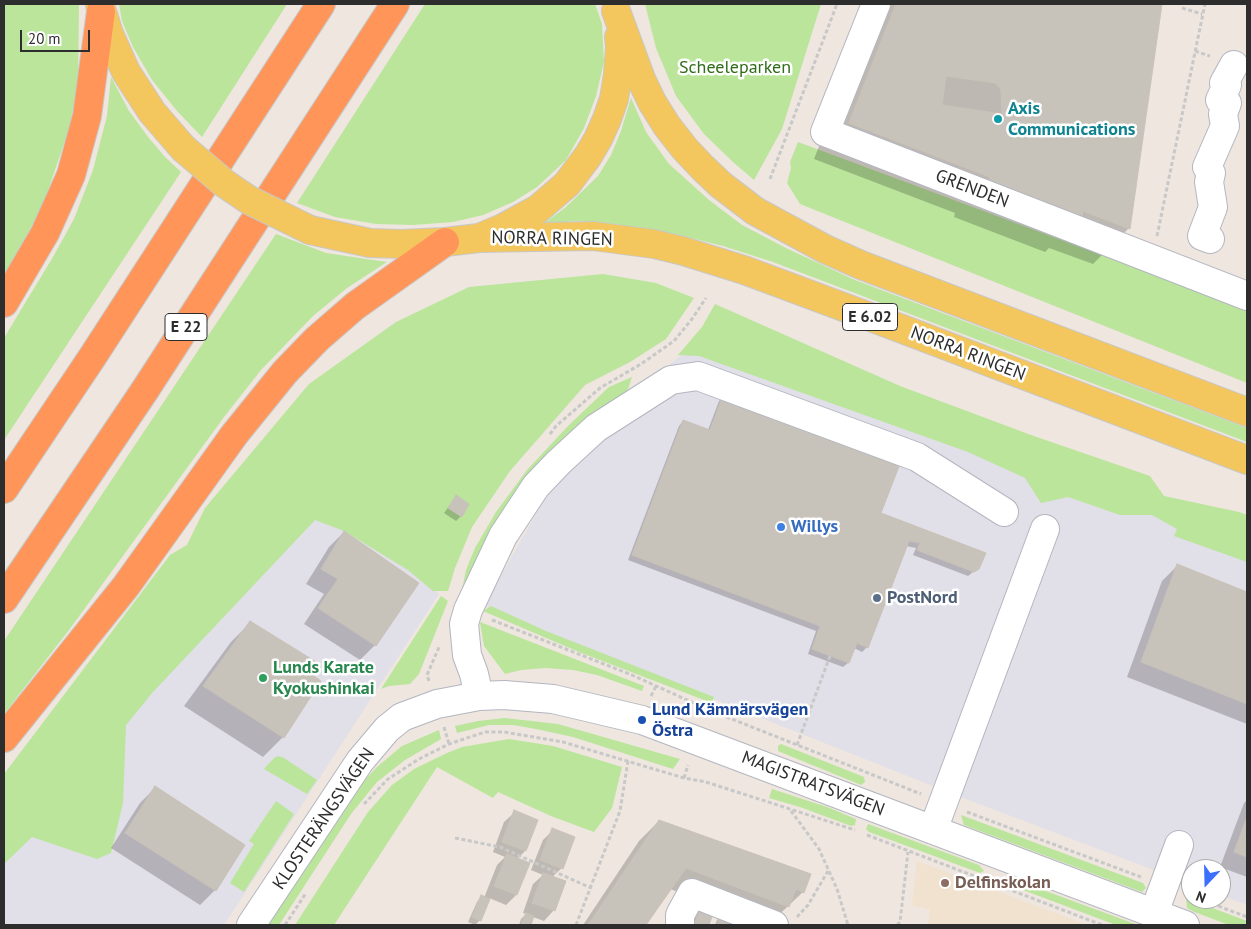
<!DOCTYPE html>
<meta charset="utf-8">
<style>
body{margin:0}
#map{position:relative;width:1251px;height:929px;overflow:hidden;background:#eee6df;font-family:"PT Sans",sans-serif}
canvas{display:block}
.frame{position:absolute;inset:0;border:5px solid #2d2d2d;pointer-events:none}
.north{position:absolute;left:1181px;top:859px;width:50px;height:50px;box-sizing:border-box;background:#fff;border:1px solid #ababab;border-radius:50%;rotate:201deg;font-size:14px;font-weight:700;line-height:20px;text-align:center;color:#2d2d2d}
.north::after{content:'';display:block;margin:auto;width:18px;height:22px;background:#3d6ffd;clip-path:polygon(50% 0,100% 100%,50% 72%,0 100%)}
.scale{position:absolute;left:20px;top:30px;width:70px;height:22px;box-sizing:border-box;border:2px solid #2d2d2d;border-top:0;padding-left:6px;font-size:15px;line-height:18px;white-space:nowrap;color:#2d2d2d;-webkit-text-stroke:4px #fff;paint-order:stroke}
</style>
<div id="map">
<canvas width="1251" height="929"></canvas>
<div class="frame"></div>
<div class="north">N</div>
<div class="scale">20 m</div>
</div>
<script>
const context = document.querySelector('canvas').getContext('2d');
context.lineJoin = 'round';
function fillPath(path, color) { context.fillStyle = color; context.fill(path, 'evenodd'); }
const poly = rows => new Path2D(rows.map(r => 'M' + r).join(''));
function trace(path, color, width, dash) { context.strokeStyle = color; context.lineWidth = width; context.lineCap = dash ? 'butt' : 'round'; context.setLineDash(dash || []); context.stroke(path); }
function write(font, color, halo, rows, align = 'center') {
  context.font = font + ' "PT Sans",sans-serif'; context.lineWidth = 5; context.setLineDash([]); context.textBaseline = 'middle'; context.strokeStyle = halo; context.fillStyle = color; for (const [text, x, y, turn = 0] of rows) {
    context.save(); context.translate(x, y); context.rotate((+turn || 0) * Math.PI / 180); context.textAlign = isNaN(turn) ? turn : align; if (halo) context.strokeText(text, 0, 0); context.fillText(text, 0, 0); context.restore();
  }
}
fillPath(poly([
 [703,338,1247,534,1247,905,1221,895,1221,869,1191,869,1191,884,958,796,487,609,487,601,542,503,645,384],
 [325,503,439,594,224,925,4,925,4,840]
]), '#e1dfe7');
fillPath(poly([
 [917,861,1087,925,928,925,930,910,912,905]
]), '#f0e2ce');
fillPath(poly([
 [4,4,79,4,78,83,69,129,42,208,4,275],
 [119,4,287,4,202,137,178,112,152,80,133,47,122,21],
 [425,4,595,4,602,24,604,62,596,96,584,128,566,160,537,187,513,202,483,215,453,222,413,225,376,224,335,217,297,203],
 [645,4,821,4,782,129,754,180,733,162,704,134,676,96,656,48],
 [111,77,129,111,148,137,165,157,181,172,4,440,4,338,53,257,74,219,93,170,107,116],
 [631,98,646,132,669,164,709,200,742,225,788,249,855,280,1247,428,1247,442,773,262,723,246,675,234,607,223,575,221,543,224,566,207,598,176,611,155,621,131],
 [798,142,1177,283,1247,311,1247,383,800,204,787,183,791,168,790,162],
 [276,234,326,253,387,262,347,288,313,316,261,370,224,417,69,630,4,714,4,641],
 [603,274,656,283,694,298,666,339,630,362,585,385,510,471,472,527,455,568,448,591,433,591,408,570,344,531,315,520,152,693,126,725,123,803,111,853,97,859,32,837,4,864,4,774,170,555,187,545,205,508,309,384,396,322,469,287],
 [715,304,900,386,1031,435,1150,476,1164,496,1239,512,1247,515,1247,562,1174,536,1177,529,1152,515,1120,515,1068,497,1041,503,1025,478,968,452,699,356,678,355,702,327],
 [632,377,625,399,461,595,466,570,475,548,496,512,527,470,568,426,609,387],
 [441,596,448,601,419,674,410,684,389,686,381,689],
 [491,606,546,631,714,697,712,703,579,652,483,611],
 [480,622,644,686,642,691,597,675,573,670,545,668,521,670,505,674,484,646],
 [505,718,558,724,680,759,673,769,573,737,536,729,513,725,489,725,457,733,455,726,478,721],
 [439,730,441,739,405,760,377,782,351,814,279,925,268,925,358,787,377,767,402,746],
 [509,739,553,746,622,767,612,808,594,832,551,816,498,792,493,798,437,767,334,925,295,925,368,812,392,785,414,769,447,753,462,747],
 [781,744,864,777,865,782,861,785,778,751,778,746],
 [278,756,284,758,317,780,307,794,264,769,274,758],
 [772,789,827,807,856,819,855,825,851,826,800,807,769,798],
 [276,801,294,814,244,892,230,883,254,844,249,841],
 [961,815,1143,883,1146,888,1142,892,964,825],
 [868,824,979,865,984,871,980,873,869,832,866,829],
 [1013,879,1138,925,1116,925,1007,884,1006,881],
 [1186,898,1247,921,1247,925,1229,925,1192,911,1187,908]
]), '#bae59b');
fillPath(poly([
 [875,4,1161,4,1128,229,1093,264,1049,248,1045,252,954,217,955,213,814,159],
 [724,396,880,514,978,568,968,576,913,555,916,548,906,546,867,647,862,652,854,648,848,663,843,667,808,654,816,631,628,560,679,426,683,421,708,430,719,401],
 [456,497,461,516,456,521,444,513],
 [344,532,375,645,360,660,304,624,324,594,306,584,329,547],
 [1177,566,1247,593,1247,724,1127,677,1162,581],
 [251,622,319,682,283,737,263,757,184,706,231,642],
 [155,788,215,890,200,905,111,848,140,803],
 [1247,800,1247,877,1220,867,1244,803],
 [515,812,525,851,517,859,529,864,516,895,506,905,489,898,480,920,475,925,468,922,477,902,482,897,484,898,497,865,505,857,493,852,504,822],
 [659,821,803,892,768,925,670,889,645,925,583,925,639,841],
 [553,830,562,868,552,877,554,910,544,921,533,917,529,925,519,925,521,919,526,914,523,913,533,884,543,875,531,870,543,840],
 [701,908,712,912,707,925,692,925,696,913],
 [722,915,733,920,731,925,715,925,717,920]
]), '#0003');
const building = poly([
 [896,4,1162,4,1130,229,1083,211,1082,216,989,182,990,177,849,123,896,4],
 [946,76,996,83,1001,90,1002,114,942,105,946,76],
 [723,395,901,461,881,513,986,553,979,569,974,572,917,550,920,543,909,541,868,648,857,643,849,663,812,649,820,626,632,555,683,420,710,430,723,395],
 [456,495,469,504,462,517,448,508,456,495],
 [344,531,419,583,376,646,318,608,338,579,321,569,344,531],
 [1177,564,1247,592,1247,704,1141,662,1177,564],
 [250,621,321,665,314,676,321,681,284,738,203,686,250,621],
 [155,786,245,845,216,891,125,833,155,786],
 [514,810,538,820,526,851,502,842,514,810],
 [1247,817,1247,857,1234,852,1247,817],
 [659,820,811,874,804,893,796,889,789,907,686,868,646,925,588,925,659,820],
 [552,828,575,837,563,869,540,860,552,828],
 [507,854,530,863,517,895,494,886,507,854],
 [543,873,566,881,555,911,532,903,543,873],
 [481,895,490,899,481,921,472,917,481,895],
 [701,906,714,911,709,925,694,925,701,906],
 [526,913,534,916,531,925,521,925,526,913],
 [721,914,735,919,732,925,717,925,721,914]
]);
fillPath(building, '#c7c2ba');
trace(building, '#cac2b8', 1);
const minor = poly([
 [876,4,825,132,1247,296],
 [1210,239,1202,236,1213,207,1209,182,1211,173,1207,167,1225,126,1223,114,1227,103,1220,100,1227,85,1224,83,1234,65],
 [479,696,474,674,467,655,464,624,468,610,503,536,536,486,559,462,596,428,671,380,698,376,917,457,1004,512],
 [933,830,1045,529],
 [1154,913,1179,845],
 [251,925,360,761,387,729,402,717,437,704,479,696,504,695,553,699,642,720,1185,925],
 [680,925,680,915,692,893,774,925]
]);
const major = poly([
 [100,5,109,34,126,72,152,112,183,148],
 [616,11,641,79,652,102,667,126,685,149,703,168,721,185,755,211,825,249,861,265,1247,412],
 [310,230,370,243,402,244,445,242,479,238,503,228,538,209,567,184,588,156,598,139,607,119,614,99,618,74,620,47,619,37],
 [479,238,593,236,654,244,683,251,744,270,889,324,1247,460]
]);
const highway = poly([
 [4,303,45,233,71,175,87,116,101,11],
 [4,489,93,356,321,4],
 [4,599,145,390,395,4],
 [4,738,126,586,234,435,285,372,317,339,355,306,445,242]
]);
trace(minor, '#b3b6c0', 30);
trace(major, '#c8c8c8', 30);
trace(highway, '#c8c8c8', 30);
trace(poly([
 [1182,8,1202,14],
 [1195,51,1210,56],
 [770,179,837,4],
 [1157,236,1205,4],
 [550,434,556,426,600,388,641,364,674,341,692,319,706,298],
 [492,620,632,675,709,710,921,794],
 [429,681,427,675,440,645],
 [651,696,656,686],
 [444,727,449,744],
 [797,745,830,656],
 [684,778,688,765],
 [364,804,388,779,419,759,449,744,485,732,504,732,563,742,684,778,706,782,855,830],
 [791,811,819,849,837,889,848,925],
 [967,812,1141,877],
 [867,835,1102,925],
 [455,838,500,847,591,888],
 [1200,899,1247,917],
 [797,917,808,905,828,871],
 [285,925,306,893],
 [576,925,620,811,628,761],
 [897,925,900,922,908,852]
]), '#c8c8c8', 3, [4, 2.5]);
trace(minor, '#fff', 28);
trace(major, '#f4c65e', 28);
trace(highway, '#ff9559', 28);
const majorBridge = poly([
 [183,148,224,183,249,200,310,230]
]);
trace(majorBridge, '#c8c8c8', 30, []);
trace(majorBridge, '#f4c65e', 28);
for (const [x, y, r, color] of [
 [998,119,5,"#0f9aa8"],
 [781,527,5,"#3f7fe0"],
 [877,598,5,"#5c6f8a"],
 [263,678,5,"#2e9e5b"],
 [642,720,5,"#1a4fb4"],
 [945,883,5,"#8d6e63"]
]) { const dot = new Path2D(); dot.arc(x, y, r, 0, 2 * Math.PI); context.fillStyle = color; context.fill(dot); trace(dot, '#fff', 2); }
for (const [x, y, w] of [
 [870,317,55],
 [186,327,42]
]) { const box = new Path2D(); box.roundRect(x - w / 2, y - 13.5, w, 27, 4); context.fillStyle = '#fff'; context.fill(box); trace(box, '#2d2d2d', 1); }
write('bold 16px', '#2d2d2d', null, [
 ["E 6.02",870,317],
 ["E 22",186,327]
]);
write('18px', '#316d19', '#fff', [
 ["Scheeleparken",735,68]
]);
write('bold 18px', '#0d838f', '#fff', [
 ["Axis",1008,109],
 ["Communications",1008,130]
], 'left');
write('18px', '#2d2d2d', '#fff', [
 ["GRENDEN",972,189,21],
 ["NORRA RINGEN",552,239,1],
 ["NORRA RINGEN",968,354,21],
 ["MAGISTRATSVÄGEN",813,784,21],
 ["KLOSTERÄNGSVÄGEN",324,819,-56]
]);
write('bold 18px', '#366cbe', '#fff', [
 ["Willys",791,527]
], 'left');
write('bold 18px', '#4e5e75', '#fff', [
 ["PostNord",887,598]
], 'left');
write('bold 18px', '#27864d', '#fff', [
 ["Lunds Karate",273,668],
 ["Kyokushinkai",273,689]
], 'left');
write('bold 18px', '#164399', '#fff', [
 ["Lund Kämnärsvägen",652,710],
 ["Östra",652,731]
], 'left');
write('bold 18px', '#785e54', '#fff', [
 ["Delfinskolan",955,883]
], 'left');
</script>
